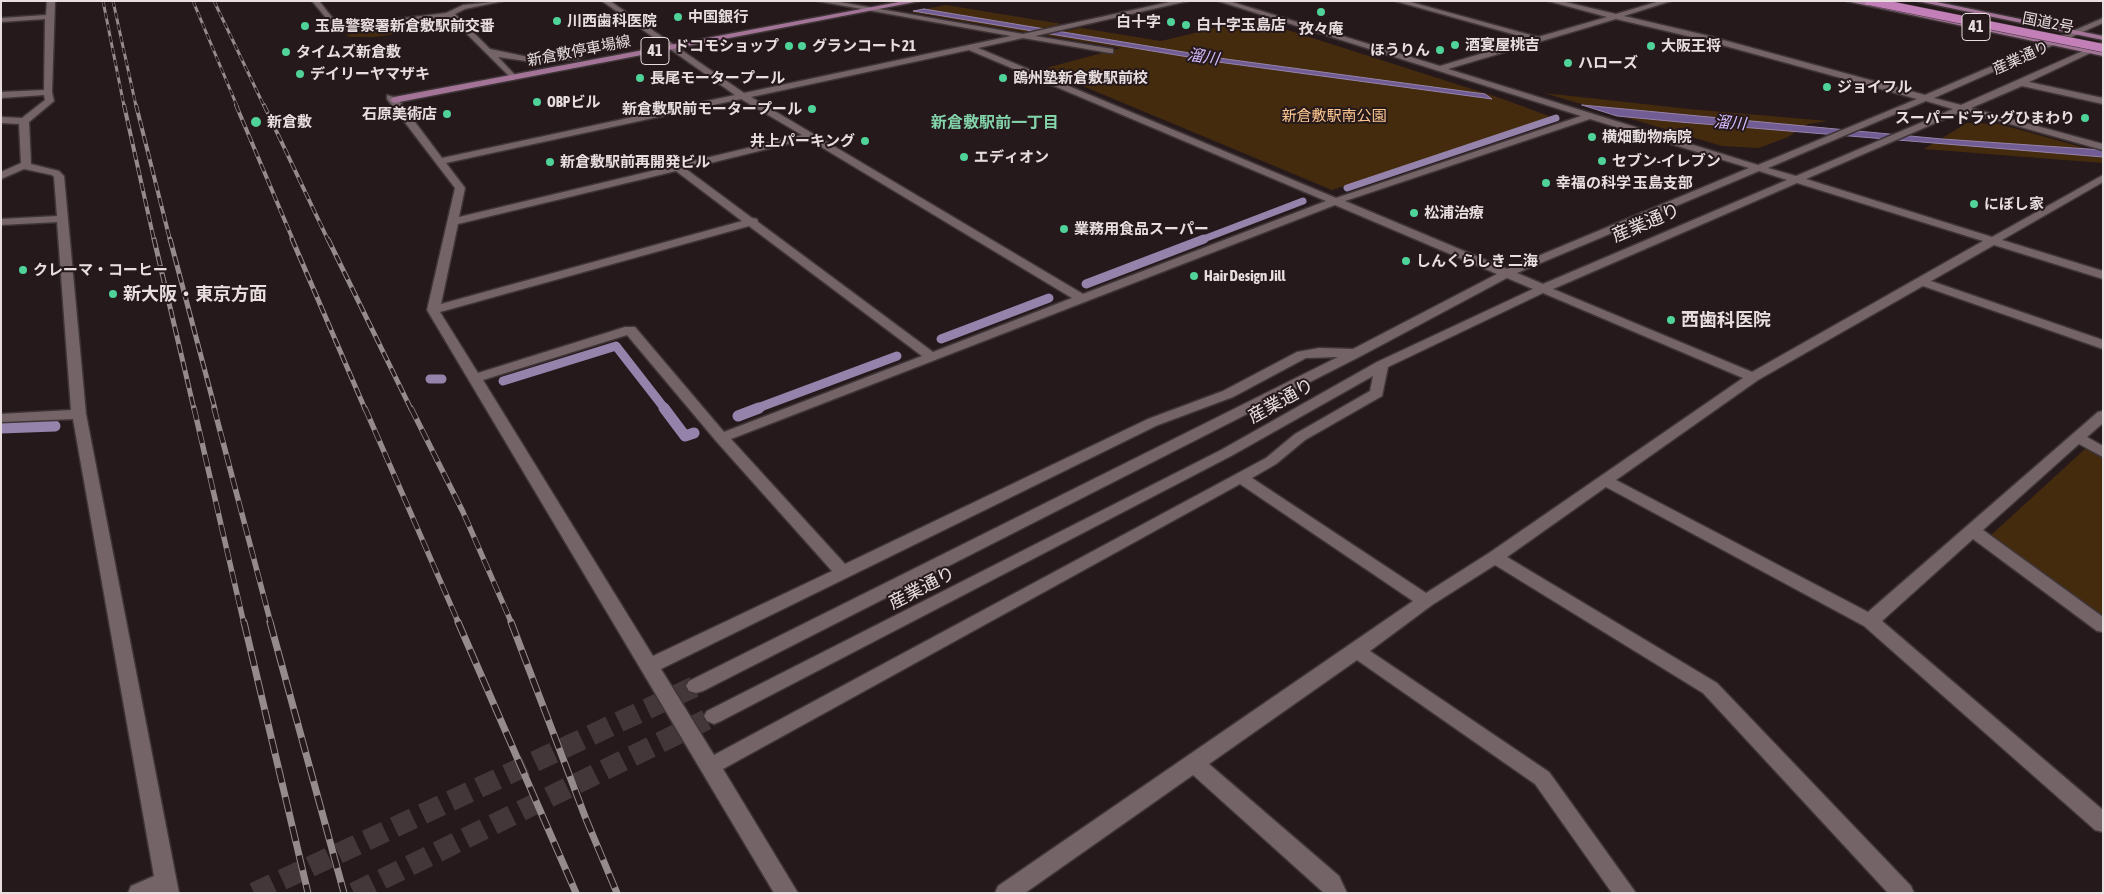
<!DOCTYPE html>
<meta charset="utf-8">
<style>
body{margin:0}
#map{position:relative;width:2104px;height:894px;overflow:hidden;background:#26191c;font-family:"Asap Condensed",sans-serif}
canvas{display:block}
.frame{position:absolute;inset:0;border:2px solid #e8dee0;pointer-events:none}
</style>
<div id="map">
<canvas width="2104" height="894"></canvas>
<div class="frame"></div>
</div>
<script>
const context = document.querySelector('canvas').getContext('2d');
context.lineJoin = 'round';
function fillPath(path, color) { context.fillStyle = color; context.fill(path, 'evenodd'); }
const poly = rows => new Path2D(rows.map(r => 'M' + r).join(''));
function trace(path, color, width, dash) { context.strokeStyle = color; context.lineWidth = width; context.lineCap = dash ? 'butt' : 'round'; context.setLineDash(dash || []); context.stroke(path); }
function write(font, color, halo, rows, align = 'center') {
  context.font = font + ' "Asap Condensed","Noto Sans JP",sans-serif'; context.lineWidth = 4; context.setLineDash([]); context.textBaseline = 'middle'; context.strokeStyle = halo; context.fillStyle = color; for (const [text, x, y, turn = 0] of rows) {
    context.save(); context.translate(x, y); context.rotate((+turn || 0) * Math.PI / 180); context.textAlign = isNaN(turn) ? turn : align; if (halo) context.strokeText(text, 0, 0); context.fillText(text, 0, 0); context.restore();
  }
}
fillPath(poly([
 [946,5,1062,24,1025,32,910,12],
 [1253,19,1503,99,1554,118,1332,190,1042,69,1121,48,1044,35,1081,28,1161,41],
 [416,22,440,22,448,26,375,37,350,37,345,35],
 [1544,93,1689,109,1828,121,1808,124,1788,137,1759,148,1722,146],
 [1967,123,1999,124,2103,153,2103,163,1924,149],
 [2086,448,2103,459,2103,617,1990,536]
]), '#442b0e');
const water = poly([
 [924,9,1226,59,1485,94,1492,99,1218,62,913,11,924,9],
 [1582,105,1942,139,2103,150,2103,157,1680,122,1617,116,1582,105]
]);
fillPath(water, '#725c94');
trace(water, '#9583ab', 1);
trace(poly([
 [1347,188,1556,118],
 [1201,240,1303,201]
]), '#9583ab', 7);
trace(poly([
 [1086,284,1204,239],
 [941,339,1049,298],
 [430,379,442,379],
 [503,381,616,346,665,409],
 [755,409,897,356]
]), '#9583ab', 9);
trace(poly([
 [664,408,685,436,694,433],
 [738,416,759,408],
 [1,428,55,426]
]), '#9583ab', 11);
trace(poly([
 [254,893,696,686],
 [354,893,714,716]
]), '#433739', 21, [21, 10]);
const minor = poly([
 [47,1,55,1,52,92,54,101,29,122,31,164,59,171,64,176,86,414,179,893,128,893,131,886,154,876,73,419,1,422,1,414,71,410,57,222,1,225,1,219,57,216,54,177,52,175,24,169,1,179,1,172,21,163,19,124,1,123,1,117,22,118,45,100,44,95,1,98,1,92,44,90,45,19,1,22,1,18,46,15,47,1],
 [312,1,319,1,339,26,446,13,463,5,503,1,465,9,455,14,490,49,533,58,579,55,583,57,579,59,533,62,498,57,517,77,513,80,451,18,442,17,337,31,312,1],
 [602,1,610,1,744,93,1011,36,817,1,834,1,1023,34,1174,1,1188,1,1035,36,1113,49,1113,53,1110,53,1023,38,978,48,1336,198,1581,116,1218,1,1229,1,1440,66,1530,39,1395,1,1407,1,1538,37,1607,17,1548,1,1561,1,1616,14,1660,1,1671,1,1624,16,1705,35,1925,95,2103,18,2103,23,1934,98,1961,105,2103,42,2103,47,2029,82,2103,98,2103,104,2022,86,1971,108,2103,144,2103,150,1963,111,1806,179,1992,237,2103,175,2103,182,2002,240,2103,271,2103,279,1994,245,1931,281,2103,340,2103,349,1923,286,1758,380,1616,480,1868,612,2098,412,2103,411,2103,423,2087,437,2103,446,2103,457,2079,444,1983,530,2103,617,2103,632,2097,631,1973,539,1882,621,2103,810,2103,832,2095,830,1864,626,1606,487,1507,557,1717,683,1911,886,1914,893,1888,893,1703,693,1495,565,1432,605,1370,651,1549,772,1636,893,1612,893,1535,784,1357,660,1209,764,1339,876,1347,893,1324,893,1193,775,1025,893,995,893,998,886,1413,601,1240,484,723,769,798,893,774,893,427,310,455,188,387,99,387,95,397,98,442,158,735,95,602,1],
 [1616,19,1700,39,1917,99,1758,165,1448,69,1616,19],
 [969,50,1326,201,1083,294,751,97,969,50],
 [741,99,802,135,459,217,465,188,446,163,741,99],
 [1926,101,1953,109,1796,176,1768,168,1926,101],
 [1590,119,1749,168,1507,269,1345,201,1590,119],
 [808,139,1072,298,933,352,758,222,757,219,752,218,686,169,808,139],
 [676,171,742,221,441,304,458,224,676,171],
 [1759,171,1787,180,1543,284,1517,273,1759,171],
 [1797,183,1983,241,1752,372,1553,289,1797,183],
 [1335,205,1497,274,1353,349,1319,348,1297,352,1223,391,1148,419,845,564,731,439,1335,205],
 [749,226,922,356,724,432,635,327,625,327,478,373,440,312,749,226],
 [1507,278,1533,289,1377,362,1221,450,707,711,704,716,707,721,714,724,721,721,1231,456,1373,376,1370,391,1295,434,1266,458,714,755,661,669,1158,425,1233,397,1306,358,1338,357,689,681,686,686,689,691,696,693,703,691,1361,356,1507,278],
 [1543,293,1743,378,1489,553,1426,593,1252,478,1276,464,1305,440,1382,396,1388,367,1543,293],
 [627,335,716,441,832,571,653,656,483,380,627,335]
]);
const major = poly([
 [904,1,920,1,394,103,390,100,394,97,904,1],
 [1846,1,1860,1,2103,52,2103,56,1846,1],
 [1917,1,1932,1,2103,36,2103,40,1917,1]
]);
trace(minor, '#3f3537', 3);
trace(major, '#3f3537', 3);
fillPath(minor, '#746468');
fillPath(major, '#a37498');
const railFar4 = poly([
 [103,1,124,106],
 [113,1,136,106],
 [193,1,237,106],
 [214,1,264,106]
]);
const railFar3 = poly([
 [124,105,154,240],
 [136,105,170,240],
 [236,105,293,240],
 [264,105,328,240]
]);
const railFar2 = poly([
 [154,239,194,409],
 [170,239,215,409],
 [292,239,365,409],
 [328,239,411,409]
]);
const railFar1 = poly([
 [194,408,244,624],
 [214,408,271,624],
 [365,408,459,624],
 [411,408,463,512,512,624]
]);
const rail = poly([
 [244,622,308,893],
 [270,622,344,893],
 [458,622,576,893],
 [511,622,586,819,617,893]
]);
trace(railFar4, '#958a8c', 3);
trace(railFar3, '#958a8c', 4);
trace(railFar2, '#958a8c', 5);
trace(railFar1, '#958a8c', 5.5);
trace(rail, '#958a8c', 7);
trace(railFar4, '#26191c', 2, [6]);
trace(railFar3, '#26191c', 2.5, [8]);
trace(railFar2, '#26191c', 3, [9]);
trace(railFar1, '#26191c', 4, [12]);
trace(rail, '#26191c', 5, [15]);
const highwayBridge = poly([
 [1869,1,2103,48]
]);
trace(highwayBridge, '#3f3537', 9, []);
trace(highwayBridge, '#c37fb8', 8);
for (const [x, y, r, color] of [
 [1321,12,5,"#4fd399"],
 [678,17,5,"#4fd399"],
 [557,21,5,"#4fd399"],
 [1171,22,5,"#4fd399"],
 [1186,25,5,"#4fd399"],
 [305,26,5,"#4fd399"],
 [1455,45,5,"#4fd399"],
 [789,46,5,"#4fd399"],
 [802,46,5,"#4fd399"],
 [1651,46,5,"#4fd399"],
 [1440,50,5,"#4fd399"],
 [286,52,5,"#4fd399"],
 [1568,63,5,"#4fd399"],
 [300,74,5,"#4fd399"],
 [640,78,5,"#4fd399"],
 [1003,78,5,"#4fd399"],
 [1827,87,5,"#4fd399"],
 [537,102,5,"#4fd399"],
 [812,109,5,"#4fd399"],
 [447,114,5,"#4fd399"],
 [2085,118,5,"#4fd399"],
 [256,122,6,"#4fd399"],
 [1592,137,5,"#4fd399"],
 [865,141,5,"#4fd399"],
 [964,157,5,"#4fd399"],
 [1602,161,5,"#4fd399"],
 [550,162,5,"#4fd399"],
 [1546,183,5,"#4fd399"],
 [1974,204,5,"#4fd399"],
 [1414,213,5,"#4fd399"],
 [1064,229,5,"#4fd399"],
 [1406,261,5,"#4fd399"],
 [23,270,5,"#4fd399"],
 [1194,276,5,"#4fd399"],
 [113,294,5,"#4fd399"],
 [1671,320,5,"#4fd399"]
]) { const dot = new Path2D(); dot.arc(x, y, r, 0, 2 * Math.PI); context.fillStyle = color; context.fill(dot); trace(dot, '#26191c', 2); }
write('bold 15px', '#e8dee0', '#26191c', [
 ["中国銀行",688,17],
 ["川西歯科医院",567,21],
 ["白十字",1161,22,"right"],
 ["白十字玉島店",1196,25],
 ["玉島警察署新倉敷駅前交番",315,26],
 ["孜々庵",1321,29,"center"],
 ["酒宴屋桃吉",1465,45],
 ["ドコモショップ",779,46,"right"],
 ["グランコート21",812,46],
 ["大阪王将",1661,46],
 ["ほうりん",1430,50,"right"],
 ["タイムズ新倉敷",296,52],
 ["ハローズ",1578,63],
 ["デイリーヤマザキ",310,74],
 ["長尾モータープール",650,78],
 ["鴎州塾新倉敷駅前校",1013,78],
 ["ジョイフル",1837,87],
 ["OBPビル",547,102],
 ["新倉敷駅前モータープール",802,109,"right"],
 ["石原美術店",437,114,"right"],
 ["スーパードラッグひまわり",2075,118,"right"],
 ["新倉敷",267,122],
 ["横畑動物病院",1602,137],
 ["井上パーキング",855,141,"right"],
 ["エディオン",974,157],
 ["セブン-イレブン",1612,161],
 ["新倉敷駅前再開発ビル",560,162],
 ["幸福の科学 玉島支部",1556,183],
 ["にぼし家",1984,204],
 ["松浦治療",1424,213],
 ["業務用食品スーパー",1074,229],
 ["しんくらしき 二海",1416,261],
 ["クレーマ・コーヒー",33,270],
 ["Hair Design Jill",1204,276]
], 'left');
write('15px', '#e8dee0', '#26191c', [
 ["国道2号",2048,23,11],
 ["新倉敷停車場線",579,51,-11],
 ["産業通り",2021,58,-24]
]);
write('15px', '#ffc890', '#26191c', [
 ["新倉敷駅南公園",1334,116]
]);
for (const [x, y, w] of [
 [1976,27,28],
 [655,51,28]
]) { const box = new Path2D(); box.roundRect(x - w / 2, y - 13.5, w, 27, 4); context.fillStyle = '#26191c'; context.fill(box); trace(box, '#e8dee0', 1); }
write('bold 16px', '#e8dee0', null, [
 ["41",1976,27],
 ["41",655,51]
]);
write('italic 16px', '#d5bcff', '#26191c', [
 ["溜川",1203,57,9],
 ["溜川",1730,123,5]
]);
write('bold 16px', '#83d4ab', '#26191c', [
 ["新倉敷駅前一丁目",995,123]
]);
write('18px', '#e8dee0', '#26191c', [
 ["産業通り",1646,223,-23],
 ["産業通り",1281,401,-29],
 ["産業通り",922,588,-27]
]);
write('bold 18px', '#e8dee0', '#26191c', [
 ["新大阪・東京方面",123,294],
 ["西歯科医院",1681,320]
], 'left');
</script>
